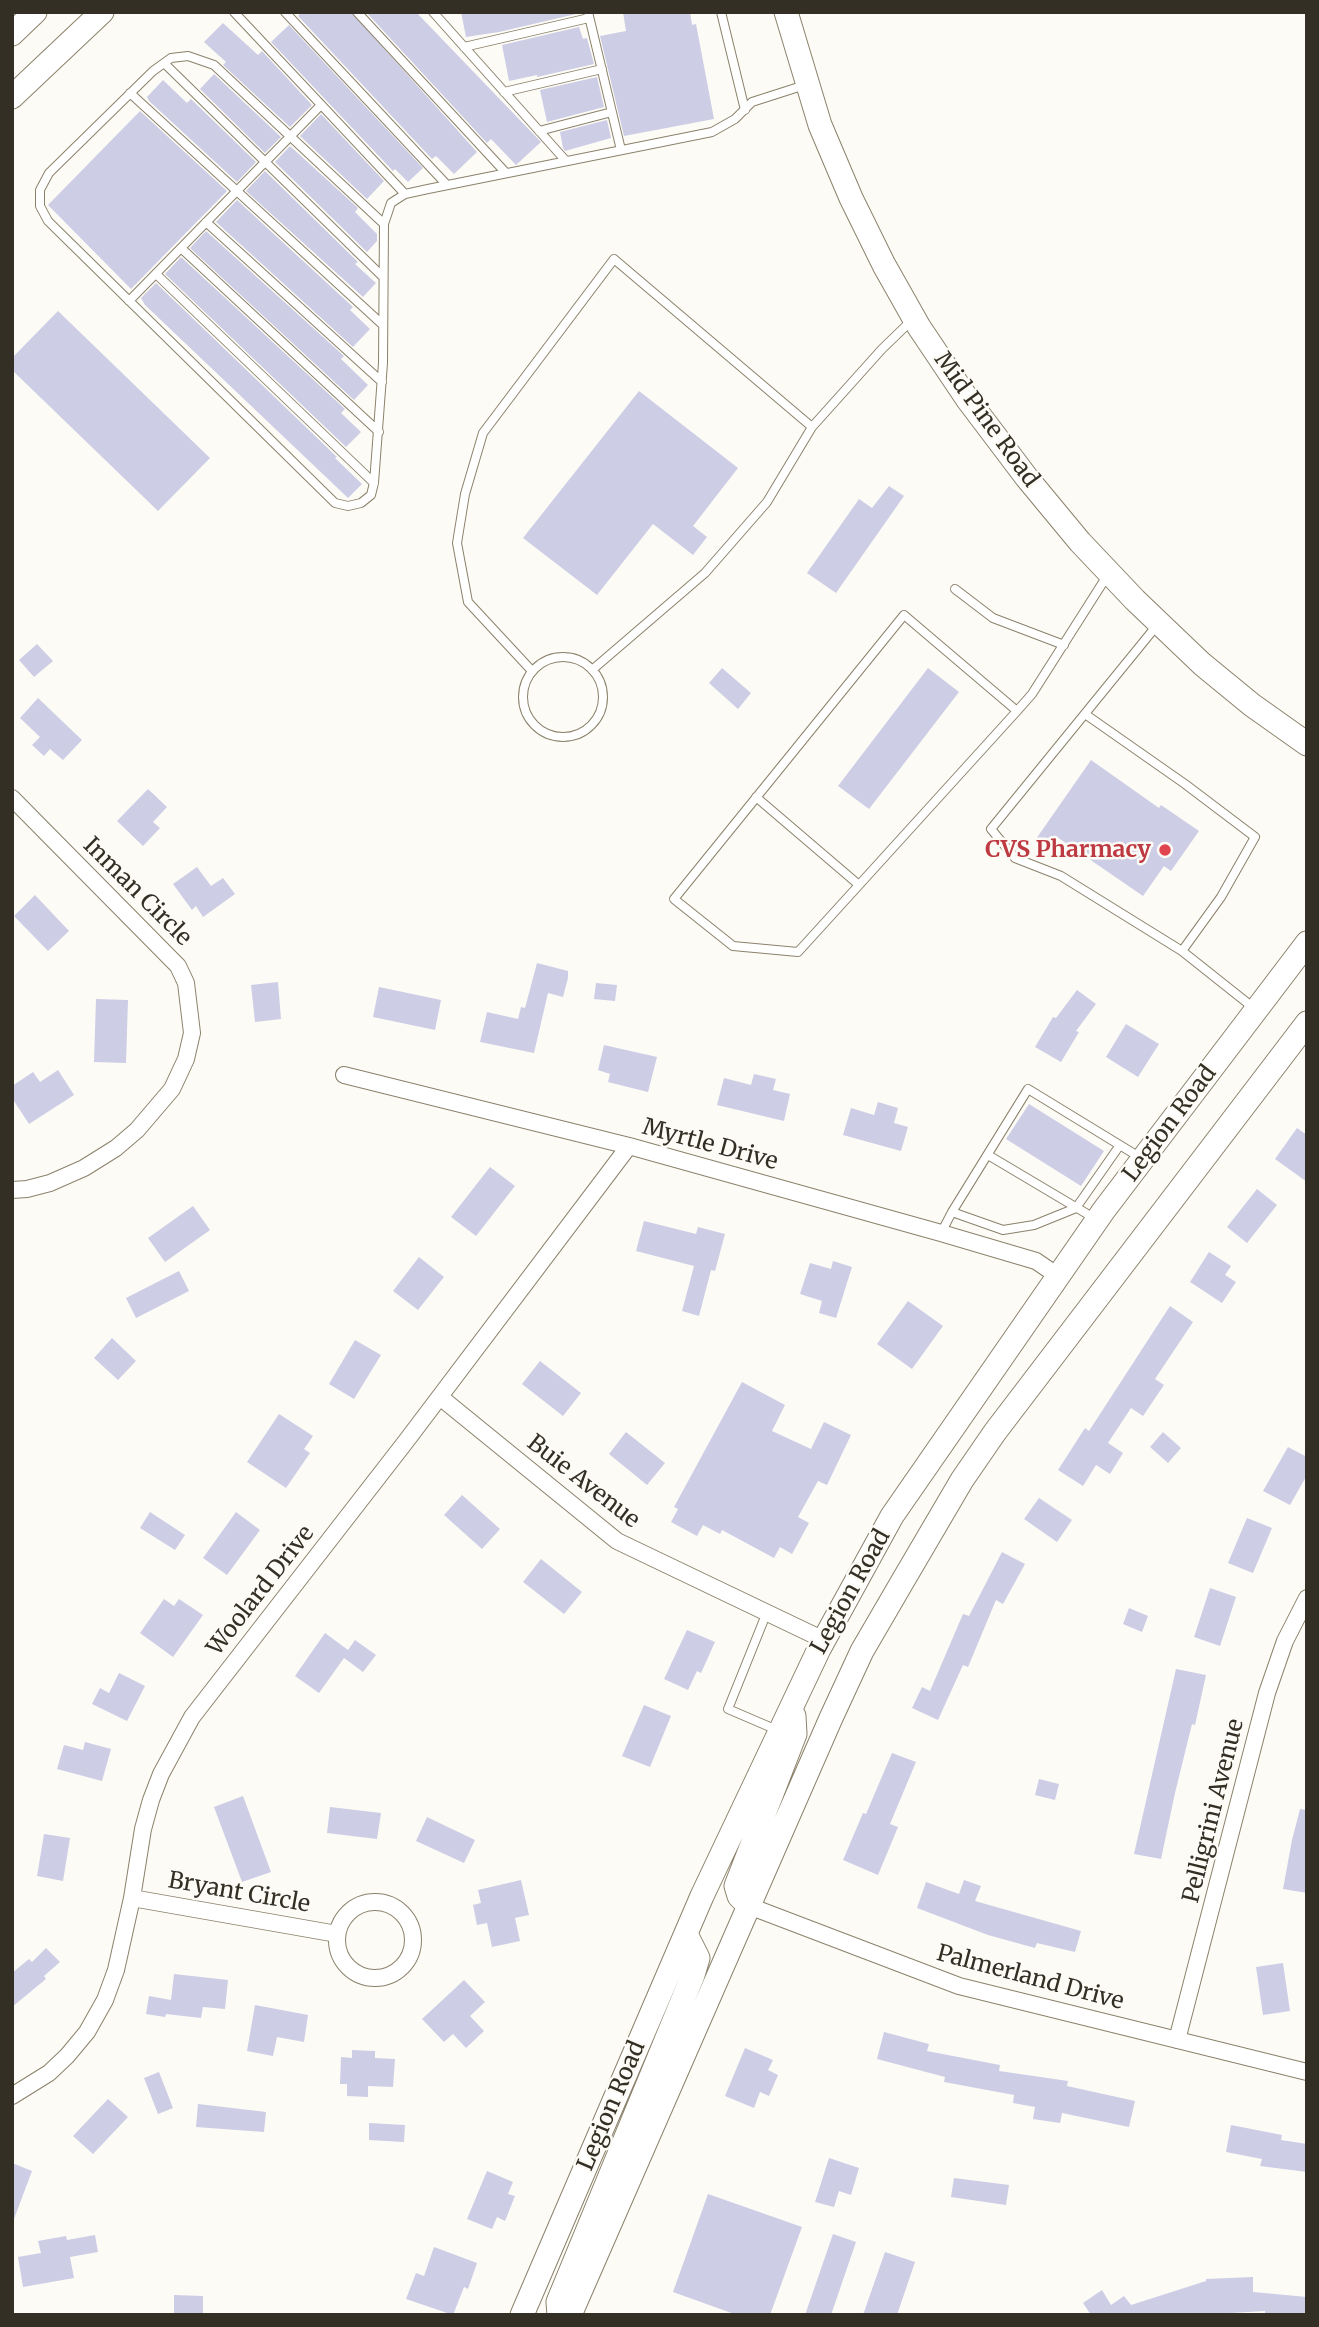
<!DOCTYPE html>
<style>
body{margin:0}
#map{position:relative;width:1319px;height:2327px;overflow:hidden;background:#fdfbf6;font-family:Merriweather,serif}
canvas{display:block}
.frame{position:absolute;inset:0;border:14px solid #332f25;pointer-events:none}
</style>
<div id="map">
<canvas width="1319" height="2327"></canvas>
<div class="frame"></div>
</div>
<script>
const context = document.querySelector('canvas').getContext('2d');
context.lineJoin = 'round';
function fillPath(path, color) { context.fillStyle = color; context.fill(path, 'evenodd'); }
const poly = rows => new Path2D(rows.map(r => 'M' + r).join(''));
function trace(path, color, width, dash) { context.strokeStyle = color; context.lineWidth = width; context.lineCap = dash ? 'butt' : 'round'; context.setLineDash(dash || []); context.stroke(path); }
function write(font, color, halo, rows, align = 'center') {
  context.font = font + ' Merriweather,serif'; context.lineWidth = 5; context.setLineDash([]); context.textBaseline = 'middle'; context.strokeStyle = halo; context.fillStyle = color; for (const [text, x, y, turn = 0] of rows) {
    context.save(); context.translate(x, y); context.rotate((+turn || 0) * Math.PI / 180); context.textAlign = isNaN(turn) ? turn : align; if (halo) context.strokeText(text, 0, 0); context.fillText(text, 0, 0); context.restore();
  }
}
fillPath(poly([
 [302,12,351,12,477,152,454,174,436,156,432,159,298,16],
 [366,12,416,12,541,142,516,165,491,139,487,143],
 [461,12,576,12,576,14,499,32,466,37],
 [623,12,690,12,692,25,696,24,714,119,624,136,600,36,626,31],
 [223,23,258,55,262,51,312,105,290,127,223,65,226,62,204,42],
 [289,25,423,168,408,182,395,169,393,171,271,42],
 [579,27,583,39,587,38,594,64,537,77,537,75,509,81,502,45],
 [214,74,281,137,265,153,200,89],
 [597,77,604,107,547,122,540,90],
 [163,80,187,103,191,99,256,162,237,182,149,101,147,97],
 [140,111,227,191,131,289,48,205],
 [321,114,384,181,367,199,300,136],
 [607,120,611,138,565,151,563,148,560,132],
 [290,146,358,208,355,212,377,234,377,241,367,252,275,162],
 [265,171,358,262,355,264,376,283,363,297,246,191],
 [237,200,353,307,350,310,370,329,353,347,216,222],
 [206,231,344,356,341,359,368,385,354,400,190,248],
 [181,257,345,409,341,413,361,432,346,447,165,274],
 [156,283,337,457,335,458,362,484,348,498,145,305,141,298],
 [58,311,210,458,158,511,12,370,12,358],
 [639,391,738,468,693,526,707,537,693,555,653,524,597,595,523,538],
 [889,486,904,496,836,593,807,573,859,499,872,508],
 [37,644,53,661,34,677,19,660],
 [722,668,751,693,738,709,709,683],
 [928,668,959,692,869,809,838,786],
 [38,698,82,740,63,760,50,749,44,756,32,745,40,737,20,718],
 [1091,760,1159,808,1161,805,1199,831,1171,871,1164,866,1143,896,1057,837,1049,848,1036,839],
 [148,789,167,807,153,822,160,828,143,846,117,821],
 [197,867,211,886,223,878,235,894,203,917,196,906,192,910,173,884],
 [35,895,69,931,48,951,14,916],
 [537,963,568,971,568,978,563,997,548,993,534,1053,480,1042,487,1012,518,1019,521,1007,525,1008],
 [278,982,281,1019,255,1022,251,985],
 [596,983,617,985,615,1001,594,999],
 [379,987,441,1000,435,1030,373,1017],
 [1077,990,1096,1004,1076,1031,1079,1032,1061,1062,1035,1047,1053,1017,1056,1018],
 [96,999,128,1000,126,1063,94,1062],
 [1126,1024,1159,1044,1138,1077,1106,1057],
 [604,1045,657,1057,648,1092,608,1082,610,1074,598,1070],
 [58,1070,74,1095,29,1124,12,1098,12,1086,33,1072,40,1082],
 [754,1074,776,1079,773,1090,790,1094,784,1121,717,1105,724,1078,751,1085],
 [878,1102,898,1108,894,1123,908,1127,901,1151,843,1135,851,1108,874,1115],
 [1029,1104,1104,1151,1081,1186,1006,1139],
 [1297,1128,1307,1135,1307,1182,1275,1159],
 [490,1167,515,1186,476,1236,451,1217],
 [1257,1189,1277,1205,1247,1243,1227,1227],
 [193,1206,210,1230,165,1262,148,1238],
 [644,1221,696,1234,698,1227,725,1234,715,1271,711,1270,699,1316,682,1311,694,1266,636,1251],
 [1209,1252,1231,1266,1225,1275,1236,1282,1222,1303,1190,1282],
 [419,1257,444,1277,418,1310,393,1291],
 [833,1261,852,1267,836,1318,819,1313,822,1301,800,1294,810,1263,831,1269],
 [179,1271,189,1291,136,1318,126,1298],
 [908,1301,943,1326,912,1369,877,1344],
 [1170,1306,1193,1322,1155,1379,1164,1385,1143,1416,1131,1408,1108,1443,1123,1453,1110,1474,1096,1465,1083,1486,1058,1470,1085,1428,1089,1431],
 [112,1338,136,1361,118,1380,94,1358],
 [355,1340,381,1355,354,1399,329,1384],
 [540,1361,581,1393,563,1416,522,1384],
 [742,1382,785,1405,772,1431,811,1449,824,1422,851,1435,827,1485,818,1481,798,1517,809,1523,792,1554,780,1547,774,1558,722,1530,720,1534,703,1525,697,1536,671,1522,678,1509,674,1507],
 [279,1414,313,1436,304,1449,310,1453,286,1488,247,1462],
 [626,1432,665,1463,647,1485,609,1454],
 [1163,1432,1181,1448,1168,1463,1150,1447],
 [1288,1447,1307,1457,1307,1475,1290,1505,1263,1491],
 [462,1495,500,1529,482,1549,444,1515],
 [1039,1498,1072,1520,1057,1542,1024,1519],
 [150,1512,185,1535,175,1550,140,1528],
 [236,1512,260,1530,227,1575,203,1558],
 [1247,1518,1272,1528,1253,1573,1228,1563],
 [1002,1552,1025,1564,1003,1604,996,1600,968,1667,963,1665,938,1720,912,1708,922,1687,930,1691,963,1614,969,1616],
 [541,1559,582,1592,564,1614,523,1582],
 [1210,1588,1236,1597,1220,1646,1194,1637],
 [164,1599,174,1606,179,1599,203,1615,173,1657,140,1633],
 [1129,1608,1148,1616,1142,1632,1123,1624],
 [687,1630,715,1642,701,1673,697,1671,688,1690,664,1679],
 [325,1633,348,1650,355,1640,376,1655,363,1672,344,1658,319,1693,295,1676],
 [1176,1669,1206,1675,1195,1725,1192,1724,1175,1793,1161,1859,1134,1854],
 [119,1673,145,1686,127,1721,92,1704,100,1688,109,1693],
 [644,1705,671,1716,650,1767,622,1756],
 [85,1742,111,1749,102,1781,57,1769,64,1745,83,1750],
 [892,1753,916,1762,890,1824,898,1827,878,1875,843,1860,863,1813,866,1814],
 [1039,1779,1059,1784,1055,1800,1035,1795],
 [243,1796,271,1872,242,1882,214,1807],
 [330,1807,381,1813,377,1839,327,1833],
 [1300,1809,1307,1810,1307,1893,1283,1889,1292,1840],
 [427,1817,475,1840,464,1863,416,1841],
 [44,1834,70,1838,63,1881,37,1876],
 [521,1880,529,1915,515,1918,520,1941,492,1947,487,1923,477,1925,473,1905,481,1903,478,1890],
 [964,1880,981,1886,975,1901,1081,1931,1075,1952,1037,1943,1035,1948,988,1935,917,1908,926,1882,959,1894],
 [46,1948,60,1962,44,1976,46,1979,12,2007,12,1973,29,1959,32,1962],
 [1283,1963,1290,2011,1263,2015,1256,1967],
 [174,1974,228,1980,225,2009,203,2007,201,2018,166,2014,165,2017,146,2014,149,1996,171,2000],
 [464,1980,485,2002,470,2016,484,2031,466,2048,453,2034,444,2042,422,2019],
 [255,2005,308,2015,304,2042,277,2037,273,2056,247,2051],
 [884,2032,929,2044,927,2051,1000,2065,999,2071,1068,2081,1067,2086,1135,2101,1129,2127,1062,2113,1060,2123,1033,2119,1035,2107,1013,2103,1014,2095,944,2082,945,2077,877,2059],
 [745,2048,773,2060,768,2070,778,2075,769,2096,760,2092,754,2108,725,2096],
 [352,2050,375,2051,375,2058,395,2059,393,2087,368,2086,368,2097,347,2096,347,2084,340,2084,341,2057,352,2058],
 [159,2072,173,2108,158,2114,144,2078],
 [108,2099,128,2117,93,2154,73,2136],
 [198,2104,266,2112,264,2132,196,2127],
 [369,2123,405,2125,404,2142,369,2140],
 [1231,2125,1282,2135,1281,2140,1307,2144,1307,2172,1260,2166,1262,2159,1226,2152],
 [829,2158,859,2168,851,2195,839,2191,834,2207,815,2202],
 [12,2163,32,2171,14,2219,12,2219],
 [487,2171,513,2182,508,2194,515,2196,505,2221,497,2217,492,2229,467,2219],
 [954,2178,1009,2185,1006,2205,951,2197],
 [708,2194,802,2227,770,2315,737,2315,673,2292],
 [833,2234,856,2242,831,2315,805,2315],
 [95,2235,98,2252,70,2257,74,2278,23,2287,18,2257,41,2253,38,2241,66,2236,67,2240],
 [434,2247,477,2263,468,2289,464,2287,453,2315,406,2299,416,2273,424,2276],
 [885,2252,915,2262,897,2315,863,2315],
 [1253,2277,1253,2292,1307,2297,1307,2315,1265,2315,1265,2311,1195,2315,1091,2315,1083,2303,1102,2290,1111,2305,1124,2296,1131,2305,1206,2281,1206,2279],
 [174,2295,203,2296,203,2315,174,2315]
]), '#cdcde6');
const service = poly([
 [234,12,405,194],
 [285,12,447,185],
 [357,12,506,173],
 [433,12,566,161],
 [588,12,621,150],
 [721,12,745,110],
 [464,47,589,18],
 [164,63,383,277],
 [504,92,602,69],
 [130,93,383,325],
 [539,131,612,112],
 [206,222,382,382],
 [384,224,214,65,188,56,171,58,153,71,49,173,40,190,40,206,48,221,335,503,348,506,361,503,371,495,374,483,383,363,384,224,391,203,405,194,428,189,712,132,735,119,752,102,805,85],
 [181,248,379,432],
 [156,274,374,483],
 [129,301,320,106],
 [955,589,993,618,1064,645],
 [1158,624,991,829,1015,858,1061,876,1182,951,1255,1009],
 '523 697a40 40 0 1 1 80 0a40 40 0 1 1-80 0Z',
 [592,670,705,573,767,502,812,427],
 [532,671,468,602,457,543,465,494,483,433,614,259,812,427,882,349,912,320],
 [1017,711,904,615,674,899,733,946,798,952,859,885,1017,711,1032,694,1107,576],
 [1085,714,1185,784,1255,837,1221,897,1182,951],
 [756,797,859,885],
 [988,1155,1094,1218],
 [952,1212,1028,1089,1141,1158],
 [941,1233,952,1212,1003,1230,1034,1225,1076,1208,1120,1145],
 [767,1612,728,1709,777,1730]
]);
const minor = poly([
 [12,798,178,966,186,983,192,1033,186,1059,172,1089,137,1130,116,1148,84,1168,50,1183,27,1189,12,1190],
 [344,1075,629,1146,941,1233,1036,1261,1058,1276],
 [440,1397,617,1541,824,1640],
 [132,1898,337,1934],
 '337 1940a38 38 0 1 1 76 0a38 38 0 1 1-76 0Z',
 [749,1906,959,1986,1307,2072],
 [1177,2040,1267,1693,1285,1641,1307,1598],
 [12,2096,49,2073,67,2056,87,2032,105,2000,116,1970,132,1898,143,1829,151,1800,161,1774,192,1717,407,1440,629,1146]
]);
const secondary = poly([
 [786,12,820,125,851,198,884,265,919,327,968,400,1027,478,1080,542,1135,600,1202,664,1252,705,1307,744],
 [12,34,35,12],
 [12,97,102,12],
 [749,1906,739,1896,736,1886,795,1734,794,1716],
 [522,2315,702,1896,819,1649,892,1516,1104,1210,1307,943],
 [559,2315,558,2302,693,1975,698,1958,686,1934],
 [570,2315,831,1718,862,1651,901,1584,962,1480,995,1432,1307,1023]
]);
trace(service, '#8b826b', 10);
trace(minor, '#8b826b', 18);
trace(secondary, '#8b826b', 25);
trace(service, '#fff', 8);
trace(minor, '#fff', 16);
trace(secondary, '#fff', 23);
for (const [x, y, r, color] of [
 [1165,850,7,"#e0444e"]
]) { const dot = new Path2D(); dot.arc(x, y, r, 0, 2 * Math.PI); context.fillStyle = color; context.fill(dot); trace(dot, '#fdfbf6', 2.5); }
write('23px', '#332f25', '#fdfbf6', [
 ["Mid Pine Road",986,420,54],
 ["Inman Circle",137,892,45],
 ["Legion Road",1170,1124,-53],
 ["Myrtle Drive",710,1145,15],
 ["Buie Avenue",583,1482,38],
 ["Woolard Drive",261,1591,-52],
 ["Legion Road",851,1592,-61],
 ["Pelligrini Avenue",1214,1811,-76],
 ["Bryant Circle",239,1893,10],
 ["Palmerland Drive",1030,1978,15],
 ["Legion Road",612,2106,-67]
]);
write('bold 23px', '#be3a42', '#fdfbf6', [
 ["CVS Pharmacy",1151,850]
], 'right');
</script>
